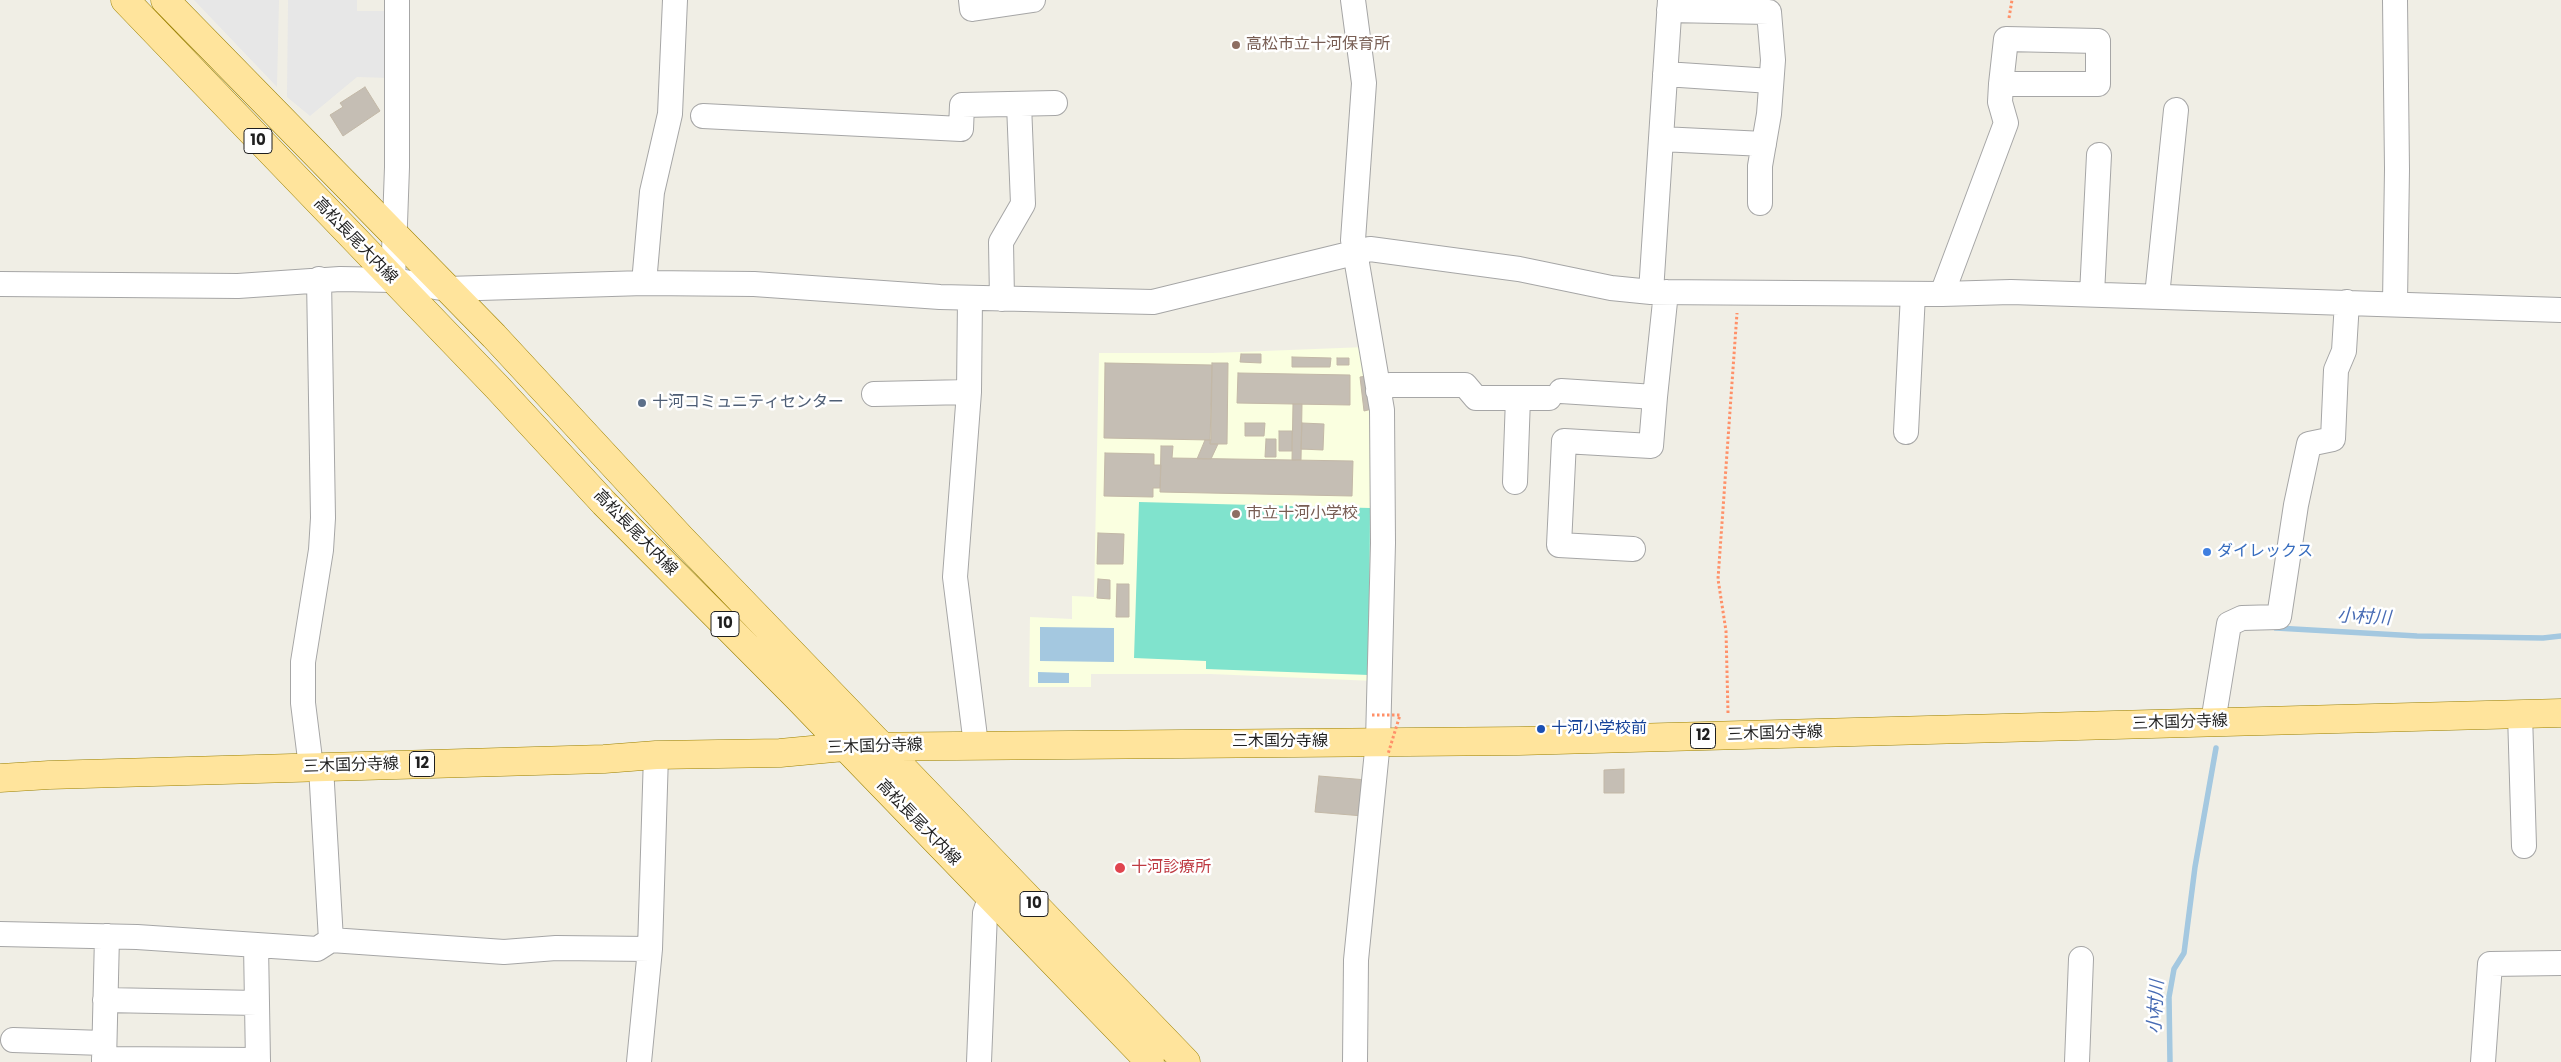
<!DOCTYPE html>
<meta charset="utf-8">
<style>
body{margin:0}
canvas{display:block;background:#f0eee5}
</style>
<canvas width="2561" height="1062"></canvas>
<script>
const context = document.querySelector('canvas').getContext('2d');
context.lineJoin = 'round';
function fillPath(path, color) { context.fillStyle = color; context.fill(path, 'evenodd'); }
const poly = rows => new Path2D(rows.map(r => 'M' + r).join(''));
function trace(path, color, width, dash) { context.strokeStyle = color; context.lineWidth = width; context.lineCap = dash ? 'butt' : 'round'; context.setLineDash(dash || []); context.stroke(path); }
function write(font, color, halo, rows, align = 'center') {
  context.font = font + ' Poppins,"Noto Sans JP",sans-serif'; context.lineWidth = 5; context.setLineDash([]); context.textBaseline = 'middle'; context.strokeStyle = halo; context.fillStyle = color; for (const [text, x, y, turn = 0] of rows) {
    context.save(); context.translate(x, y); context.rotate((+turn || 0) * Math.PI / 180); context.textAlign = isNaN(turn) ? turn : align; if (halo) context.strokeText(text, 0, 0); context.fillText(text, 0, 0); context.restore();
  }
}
fillPath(poly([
 [1366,347,1374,406,1374,681,1211,674,1091,674,1091,687,1029,687,1030,617,1072,619,1072,596,1094,597,1099,353,1213,353]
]), '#faffe0');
fillPath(poly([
 [1139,502,1370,508,1369,675,1206,669,1206,661,1134,658]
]), '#80e3cd');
fillPath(poly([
 [194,0,279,0,277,87],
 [288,0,357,0,357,11,389,11,390,78,357,77,310,116,287,97]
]), '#e7e7e7');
fillPath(poly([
 [1040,627,1114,628,1114,662,1040,661],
 [1038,672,1069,673,1069,683,1038,683]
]), '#a4c8e0');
trace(poly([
 [2276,628,2417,636,2543,638,2561,636],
 [2170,1062,2169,997,2174,969,2184,953,2195,867,2216,748]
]), '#a4c8e0', 5.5);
const building = poly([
 [365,87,380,111,343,136,330,115,343,107,340,103,365,87],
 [1241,354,1261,354,1261,363,1240,362,1241,354],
 [1292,357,1331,358,1330,367,1292,367,1292,357],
 [1337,358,1349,358,1349,365,1337,365,1337,358],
 [1105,363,1212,365,1211,440,1104,438,1105,363],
 [1212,363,1228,363,1227,444,1210,444,1212,363],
 [1238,373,1350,375,1350,405,1237,403,1238,373],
 [1367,376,1372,409,1364,411,1360,377,1367,376],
 [1293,404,1302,404,1301,460,1292,460,1293,404],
 [1245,423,1265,423,1264,436,1245,436,1245,423],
 [1302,423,1324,424,1323,450,1301,449,1302,423],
 [1279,431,1292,431,1292,451,1279,451,1279,431],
 [1266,439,1276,439,1276,457,1265,457,1266,439],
 [1205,440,1211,440,1210,444,1218,444,1211,459,1197,459,1205,440],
 [1161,446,1173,446,1172,458,1353,461,1352,496,1160,492,1161,446],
 [1105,453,1154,454,1154,465,1161,465,1160,488,1153,488,1153,497,1104,496,1105,453],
 [1098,533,1124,534,1123,564,1097,564,1098,533],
 [1098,579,1110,580,1110,599,1097,598,1098,579],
 [1117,584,1129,584,1129,617,1116,617,1117,584],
 [1624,769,1624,793,1604,793,1604,770,1624,769],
 [1319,776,1367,780,1363,816,1315,812,1319,776]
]);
fillPath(building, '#c5beb4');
trace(building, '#c3b8a7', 1);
const minor = poly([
 [971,0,972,9,1033,0],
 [1353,0,1364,83,1353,240,1382,410,1383,543,1378,741,1356,960,1355,1062],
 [2395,0,2397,169,2395,303],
 [1669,10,1769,12,1773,60,1769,114,1760,166,1760,203],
 [1665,74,1771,81],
 [703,116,961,129,962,105,1055,103],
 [1661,139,1764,144],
 [393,280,397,167,397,0],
 [644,283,652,192,670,114,675,0],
 [0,284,238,286,340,279,393,280,447,289,644,283,754,284,940,297,1153,302,1370,249,1519,269,1611,288,1651,292,1942,294,2011,292,2561,310],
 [1651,292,1670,0],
 [1942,294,2006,123,2000,102,2001,84,2006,39,2098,41,2098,84,2001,84],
 [2092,294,2099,155],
 [2157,296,2176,110],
 [970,298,969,392,955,577,976,745],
 [1002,299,1001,242,1023,204,1019,104],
 [1378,391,1390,385,1465,385,1476,398,1549,398],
 [1561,391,1655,397,1651,446,1564,441,1559,545,1633,549],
 [874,394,969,392],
 [1655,397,1666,292],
 [1906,432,1913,294],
 [1515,482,1518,398],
 [2520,714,2524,846],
 [2213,722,2229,624,2242,618,2279,617,2296,505,2309,444,2333,439,2336,370,2344,351,2347,302],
 [311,767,303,703,303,662,321,550,323,518,319,279],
 [0,934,137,937,317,949,331,940,321,767],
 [331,940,504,952,556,948,650,949],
 [256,945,258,1062],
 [105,1000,257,1003],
 [13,1040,103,1043],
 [104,1059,258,1060],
 [104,1062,107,936],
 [639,1062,650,949,656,755],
 [979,1062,985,913,990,898],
 [2077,1062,2081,959],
 [2483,1062,2490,964,2561,963]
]);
const major = poly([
 [125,0,497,387,604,503,797,697,1150,1062],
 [165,0,494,336,681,538,1186,1062],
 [0,778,49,775,604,759,656,755,780,753,844,747,1519,741,2561,713]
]);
trace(minor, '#a6a6a6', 26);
trace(major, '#9b8100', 29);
trace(poly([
 [2009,18,2012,0],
 [1728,713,1726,631,1718,579,1737,313]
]), '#ff9068', 3, [2.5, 2.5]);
trace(minor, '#fff', 24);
trace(major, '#ffe49c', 28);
trace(poly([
 [1372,715,1400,715,1388,754]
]), '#ff9068', 3, [2.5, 2.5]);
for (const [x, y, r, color] of [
 [1236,45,5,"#8d6e63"],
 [642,403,5,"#5c6f8a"],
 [1236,514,5,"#8d6e63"],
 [2207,552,5,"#3f7fe0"],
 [1541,729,5,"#1a4fb4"],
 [1120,868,6,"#e0444e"]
]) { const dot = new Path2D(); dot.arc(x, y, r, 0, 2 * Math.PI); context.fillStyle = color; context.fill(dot); trace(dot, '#fff', 2); }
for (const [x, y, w] of [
 [258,141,28],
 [725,624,28],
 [1703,736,25],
 [422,764,25],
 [1034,904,28]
]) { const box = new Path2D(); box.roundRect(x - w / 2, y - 12.5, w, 25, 4); context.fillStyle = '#fff'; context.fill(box); trace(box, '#1f1f1f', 1); }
write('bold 15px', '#1f1f1f', null, [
 ["10",258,141],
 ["10",725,624],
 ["12",1703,736],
 ["12",422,764],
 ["10",1034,904]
]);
write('16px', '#785e54', '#fff', [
 ["高松市立十河保育所",1246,45],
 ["市立十河小学校",1246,514]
], 'left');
write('16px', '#1f1f1f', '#fff', [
 ["高松長尾大内線",355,241,46],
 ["高松長尾大内線",635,533,46],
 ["三木国分寺線",2180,723,-2],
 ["三木国分寺線",1775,734,-2],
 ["三木国分寺線",1280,742],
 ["三木国分寺線",875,747,-2],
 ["三木国分寺線",351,766,-2],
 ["高松長尾大内線",918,823,46]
]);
write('16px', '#4e5e75', '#fff', [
 ["十河コミュニティセンター",652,403]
], 'left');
write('16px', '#366cbe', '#fff', [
 ["ダイレックス",2217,552]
], 'left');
write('16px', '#164399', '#fff', [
 ["十河小学校前",1551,729]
], 'left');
write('16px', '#be3a42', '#fff', [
 ["十河診療所",1131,868]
], 'left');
write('italic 18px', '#476bb4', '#fff', [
 ["小村川",2364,618,3],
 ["小村川",2157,1007,-87]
]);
</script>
